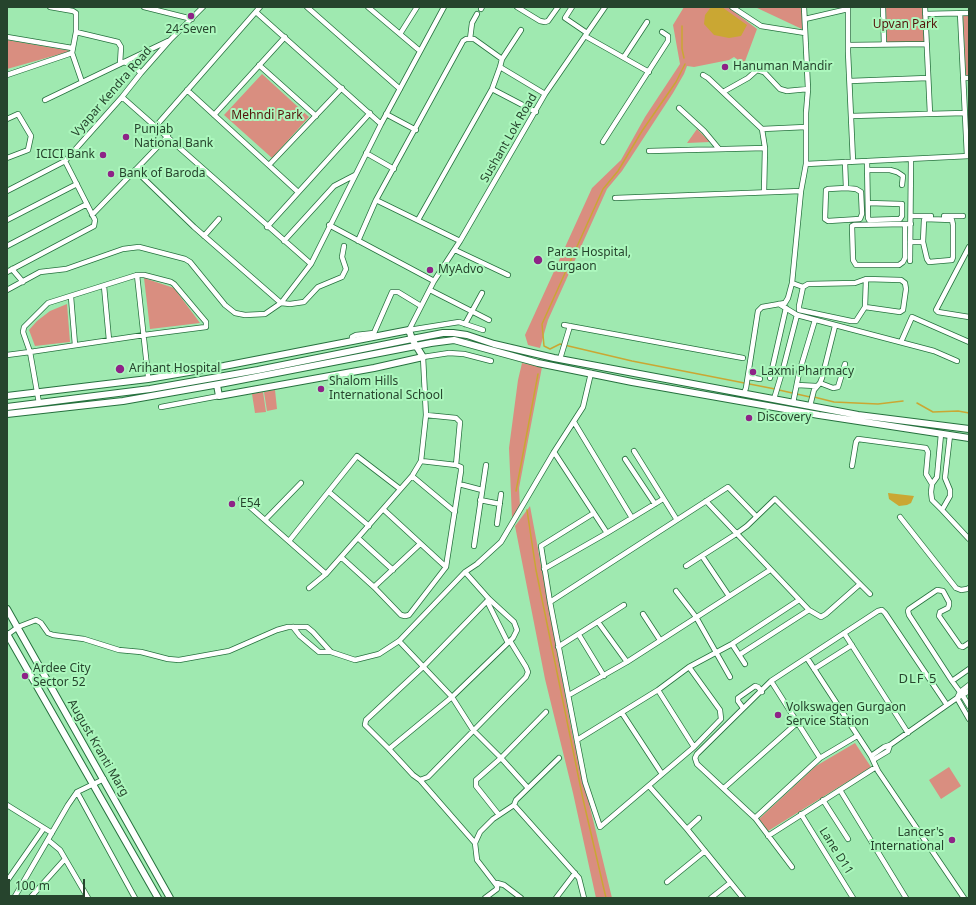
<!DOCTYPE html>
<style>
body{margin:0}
#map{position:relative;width:976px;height:905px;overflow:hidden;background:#9fe9b0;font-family:"Noto Sans",sans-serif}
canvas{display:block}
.frame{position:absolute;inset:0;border:8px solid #26442d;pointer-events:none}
.scale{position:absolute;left:8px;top:879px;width:77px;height:18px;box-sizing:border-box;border:2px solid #26442d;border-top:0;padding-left:5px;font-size:12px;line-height:14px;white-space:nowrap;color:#26442d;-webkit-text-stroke:3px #acf7bd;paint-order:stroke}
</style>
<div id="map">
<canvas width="976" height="905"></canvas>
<div class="frame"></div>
<div class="scale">100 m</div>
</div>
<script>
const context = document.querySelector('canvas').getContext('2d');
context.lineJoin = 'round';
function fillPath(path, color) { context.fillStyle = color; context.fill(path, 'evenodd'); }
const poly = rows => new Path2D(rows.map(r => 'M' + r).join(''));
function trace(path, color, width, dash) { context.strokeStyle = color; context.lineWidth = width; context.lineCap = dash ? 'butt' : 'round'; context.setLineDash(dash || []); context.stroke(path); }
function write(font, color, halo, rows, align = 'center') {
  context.font = font + ' "Noto Sans",sans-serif'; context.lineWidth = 4; context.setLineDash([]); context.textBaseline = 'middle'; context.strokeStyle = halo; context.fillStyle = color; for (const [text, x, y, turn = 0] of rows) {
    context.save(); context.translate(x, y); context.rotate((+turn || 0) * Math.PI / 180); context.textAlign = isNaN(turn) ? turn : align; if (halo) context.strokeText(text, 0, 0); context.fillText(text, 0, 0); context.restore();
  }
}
fillPath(poly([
 [684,7,728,7,757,29,744,64,734,57,729,60,694,67,687,66,684,74,673,93,622,171,607,189,548,320,540,348,528,345,525,335,592,188,621,160,645,117,680,64,673,25],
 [755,7,803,7,804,30],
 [886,7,923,7,924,42,887,43],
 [969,14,969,76,966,76,963,15],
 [7,40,71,51,7,69],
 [262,74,309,117,272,158,224,115],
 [697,129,710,142,687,143],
 [144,278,174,288,200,323,150,329],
 [67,304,70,342,35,346,29,330,37,321,50,311],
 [522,363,542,367,519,488,520,507,512,518,509,448,518,380],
 [275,390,277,409,267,411,264,392],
 [263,392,266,412,255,413,252,394],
 [530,506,573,737,612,898,596,898,573,793,545,679,515,526],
 [855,743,871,767,768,831,759,819,816,766],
 [949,767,961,786,941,799,929,780]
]), '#d98e80');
fillPath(poly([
 [711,7,722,7,747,25,741,36,729,38,714,35,704,24,705,15],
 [888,493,914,496,911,503,907,505,899,506,889,499]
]), '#caa733');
trace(poly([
 [682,26,682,49,684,58],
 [685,64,676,82,642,131,618,171,603,189,542,324,544,346,550,349,560,344,632,361,775,389],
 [779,390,810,397],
 [814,397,834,402,878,404,903,401],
 [917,403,933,412,958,411,969,413],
 [516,491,538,374],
 [527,510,536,570,583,799,606,898]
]), '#caa733', 1.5);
const street = poly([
 [50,7,73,11,76,13,76,32,72,53,82,82],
 [144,7,192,19],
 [307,7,400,89],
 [368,7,420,51],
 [517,7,540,21,545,22,548,21,558,7],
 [572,7,565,18,587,33],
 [732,7,761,26,805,33],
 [848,7,848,52,853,161],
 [883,7,884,45],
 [925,7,930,114],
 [481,9,482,7],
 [256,12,381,124],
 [960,13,967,156],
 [925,14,969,13],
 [805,19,848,9],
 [76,32,118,42,121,47,120,64],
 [400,34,417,7],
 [585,36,649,72],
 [7,37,72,48],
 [470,39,472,23,477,14],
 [849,45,927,44],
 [624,57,647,22],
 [124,62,133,66,141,73],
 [259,65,316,116],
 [500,67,545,94],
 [7,75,72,53],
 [703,75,708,78,762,129,765,148,764,192],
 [963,78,969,78],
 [850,81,928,78],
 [492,89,536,112],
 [187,90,298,192],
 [723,92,748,78,757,70,764,72,780,89,787,91,808,89],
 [122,97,311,264],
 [45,100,168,41],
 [679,108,704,131,719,149],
 [386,114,416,130],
 [214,115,285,37],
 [851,116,965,113],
 [7,119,18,114,31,136,28,150,7,158],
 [156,126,260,7],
 [762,129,806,127],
 [603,142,668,41,668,36,662,32],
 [649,151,765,148],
 [366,153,394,169],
 [867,161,868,218,869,220,900,219,902,216,902,204,868,203],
 [845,162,846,188,856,189,861,192,862,214,860,219,828,221,825,219,826,190,828,189,846,188],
 [806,164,969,156],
 [269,165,342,88],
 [135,170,194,227,281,303,290,304,304,302,318,287,342,277,346,269,342,257,344,246],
 [868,170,890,170,897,172,903,176,902,185],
 [7,191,65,161,122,97,141,73,170,40,203,7],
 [615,198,801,191],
 [376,200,460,241],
 [92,215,168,136],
 [911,216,931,216],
 [944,216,963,216],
 [7,220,77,184],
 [418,220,492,89,500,67,502,59],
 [905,224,905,258,903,262,899,265,856,265,853,260,852,226,854,225,905,224,911,224],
 [329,225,434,281],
 [267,227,370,113],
 [204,236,219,219],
 [284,241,334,186,355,175],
 [358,241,376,200,463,41,466,39,474,39,502,59,521,30],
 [910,242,923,242,924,220,925,219,952,220,953,225,953,257,952,260,929,262,927,259,923,242],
 [7,246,87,204],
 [969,247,936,310,938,312,969,317],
 [455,250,508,275],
 [910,261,911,159],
 [12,269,23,282],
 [7,272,94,226,95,220,65,161],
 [137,275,148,376],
 [792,283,803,287,808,284,855,283,866,279,901,280,905,283,906,289,903,310,900,312,865,307,856,321,851,321,799,310,799,306,803,287],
 [104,286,109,340],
 [7,290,40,272,66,269,123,249,139,247,185,259,190,262,225,305,235,313,245,315,265,314,281,303,311,264,381,124,444,7],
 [430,290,489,320],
 [71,297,75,345],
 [779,304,797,315,934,351,957,361],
 [865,307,866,279],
 [465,324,482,293],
 [564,325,743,358],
 [409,330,434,281,460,241,545,94,605,7],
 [409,330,459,322,483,330],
 [352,341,352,337,356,335,374,333,392,292,398,292,421,306],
 [901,342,912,317,969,342],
 [7,355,30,352,144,335,206,327,206,322,174,284,171,282,144,275,137,275,48,303,24,327,23,332,30,352,39,403],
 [560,359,570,326],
 [748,377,760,379],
 [770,378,786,308],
 [820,383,833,388,838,387,845,364],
 [797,385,816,386],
 [744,393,746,388,758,311,762,307,785,303,788,298,792,283,801,191,806,164,806,113,808,89,804,7],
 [774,399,783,369,797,315],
 [793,403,799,373,815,320],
 [810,406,814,390,820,383,822,378,835,326],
 [161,407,219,396],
 [426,415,456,418,460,422,456,465],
 [574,422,632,518],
 [941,434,937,477,932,484,931,492,932,500,942,510],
 [950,435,945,478,950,490,950,496,942,510,969,539],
 [634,451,677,520],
 [554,452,607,533],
 [625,459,655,504],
 [852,466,856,442,858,439,926,448,928,452,926,474,932,484],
 [412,476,455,512],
 [459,484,482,490],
 [329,492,369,526],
 [241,499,326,574],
 [480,500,500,504],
 [706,501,809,610,821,617,826,614,860,584],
 [383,509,446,567],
 [594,513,541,546,550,602,585,782,600,827,694,747,721,719,720,710,689,667],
 [900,517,956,588,961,590,967,589,969,588],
 [265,520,301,483],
 [497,524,501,494],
 [358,538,393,570],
 [289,541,357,456,400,489],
 [474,546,486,465],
 [702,556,729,596],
 [341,557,374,587,401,615,405,616,409,615,446,567,461,471,461,467,456,465,421,461],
 [686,566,736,534,747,526,775,499,870,594],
 [544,569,607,533,663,499],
 [374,587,420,544],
 [309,588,326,574,341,557,412,476,421,461,426,415,423,357,449,353,464,354,491,361],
 [676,591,696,617,730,677],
 [489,599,424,666,366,720,365,725,389,749,413,775,420,780,428,777,526,677,528,672,526,667,510,641],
 [487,601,508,643],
 [550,602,728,487,756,516],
 [643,614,660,640],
 [598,622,627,662],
 [293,627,300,636,319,652,331,652],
 [844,633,908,733],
 [7,635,18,627,36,620,41,623,48,633,53,635,84,639,119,650,141,652,168,659,179,660,229,651,277,630,288,627,307,627,313,632,331,652,355,660,379,654,399,641,465,572,477,564,501,542,554,452,583,407,591,373],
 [579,635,604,676],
 [399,641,452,697,473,730,501,758,528,788],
 [969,643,963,647,960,646,939,616,940,612,948,608,949,605,949,602,943,591,937,590,909,609,908,611,909,615,952,681,969,669],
 [732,644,745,664],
 [558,647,624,605],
 [739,655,809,610],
 [807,658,871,756,878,771,964,898],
 [814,669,852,645],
 [771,681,820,758],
 [952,681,960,692],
 [658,690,694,747],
 [569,695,627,662,770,570],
 [963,696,969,706],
 [957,698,969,719],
 [957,698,960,692,969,685],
 [743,708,738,701,738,698,755,686,758,687,762,692],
 [622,713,662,774],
 [577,740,658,690,689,667,732,644,799,600],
 [389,749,452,697,513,638,517,630,514,622,489,599,465,572],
 [871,756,884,747,890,745,957,698,969,691],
 [559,758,516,800,514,805,579,878,584,898],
 [873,760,888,751,890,745],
 [420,780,475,843],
 [649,786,687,829,743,898],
 [724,788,797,723],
 [840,790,906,898],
 [77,792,135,898],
 [823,800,848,839],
 [7,805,52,833],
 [801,814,853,898],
 [499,815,476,786,476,780,501,758,546,712],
 [755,818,820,758,857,736],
 [687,829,699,818],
 [768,836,876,767],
 [48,840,60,850,88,898],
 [792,867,755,818,697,764,695,758,697,754,771,681,878,611,882,610,885,613,947,705],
 [7,881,44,828],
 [667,882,705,851],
 [497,883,504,885,521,898],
 [14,898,68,805,77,792,104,779],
 [30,898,65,859],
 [485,898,497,889,497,886,477,860,475,843,480,832,493,819,514,805],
 [556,898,575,873],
 [711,898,730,883]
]);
const secondary = poly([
 [7,396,148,379,224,366,409,330,412,339,423,357,374,368,219,396,217,385],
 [7,407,150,389,258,370,412,339,443,333,453,333,467,335,494,344,554,358,805,405,858,415,969,429],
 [7,414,123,401,225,383,431,343,454,340,538,363,632,382,819,415,969,438],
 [7,609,170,898],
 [7,634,158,898]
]);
trace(street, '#26713e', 6);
trace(secondary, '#26713e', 8);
trace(street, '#fff', 4.5);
trace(secondary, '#fff', 6);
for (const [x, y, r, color] of [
 [191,16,4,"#8e2387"],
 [725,67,4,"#8e2387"],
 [126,137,4,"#8e2387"],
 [103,155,4,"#8e2387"],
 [111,174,4,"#8e2387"],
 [538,260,5,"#8e2387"],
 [430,270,4,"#8e2387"],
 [120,369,5,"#8e2387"],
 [753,372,4,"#8e2387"],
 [321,389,4,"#8e2387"],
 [749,418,4,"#8e2387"],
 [232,504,4,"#8e2387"],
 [25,676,4,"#8e2387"],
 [778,715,4,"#8e2387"],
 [952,840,4,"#8e2387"]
]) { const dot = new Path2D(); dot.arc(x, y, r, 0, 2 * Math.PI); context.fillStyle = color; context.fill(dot); trace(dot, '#acf7bd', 1.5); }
write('12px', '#55140b', '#acf7bd', [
 ["Upvan Park",905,25],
 ["Mehndi Park",267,116]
]);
write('12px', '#26442d', '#acf7bd', [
 ["24-Seven",191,30,"center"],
 ["Hanuman Mandir",733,67],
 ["Punjab",134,130],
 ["National Bank",134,144],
 ["ICICI Bank",95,155,"right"],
 ["Bank of Baroda",119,174],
 ["Paras Hospital,",547,253],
 ["Gurgaon",547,267],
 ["MyAdvo",438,270],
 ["Arihant Hospital",129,369],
 ["Laxmi Pharmacy",761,372],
 ["Shalom Hills",329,382],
 ["International School",329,396],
 ["Discovery",757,418],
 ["E54",240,504],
 ["Ardee City",33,669],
 ["Sector 52",33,683],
 ["Volkswagen Gurgaon",786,708],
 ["Service Station",786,722],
 ["Lancer's",944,833,"right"],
 ["International",944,847,"right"]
], 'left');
write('12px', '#26442d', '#acf7bd', [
 ["Vyapar Kendra Road",112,92,-49],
 ["Sushant Lok Road",509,138,-60],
 ["August Kranti Marg",98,748,60],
 ["Lane D11",836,851,58]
]);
context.letterSpacing = '1px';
write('13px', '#26442d', '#acf7bd', [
 ["DLF 5",918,679]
]);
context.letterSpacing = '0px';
</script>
